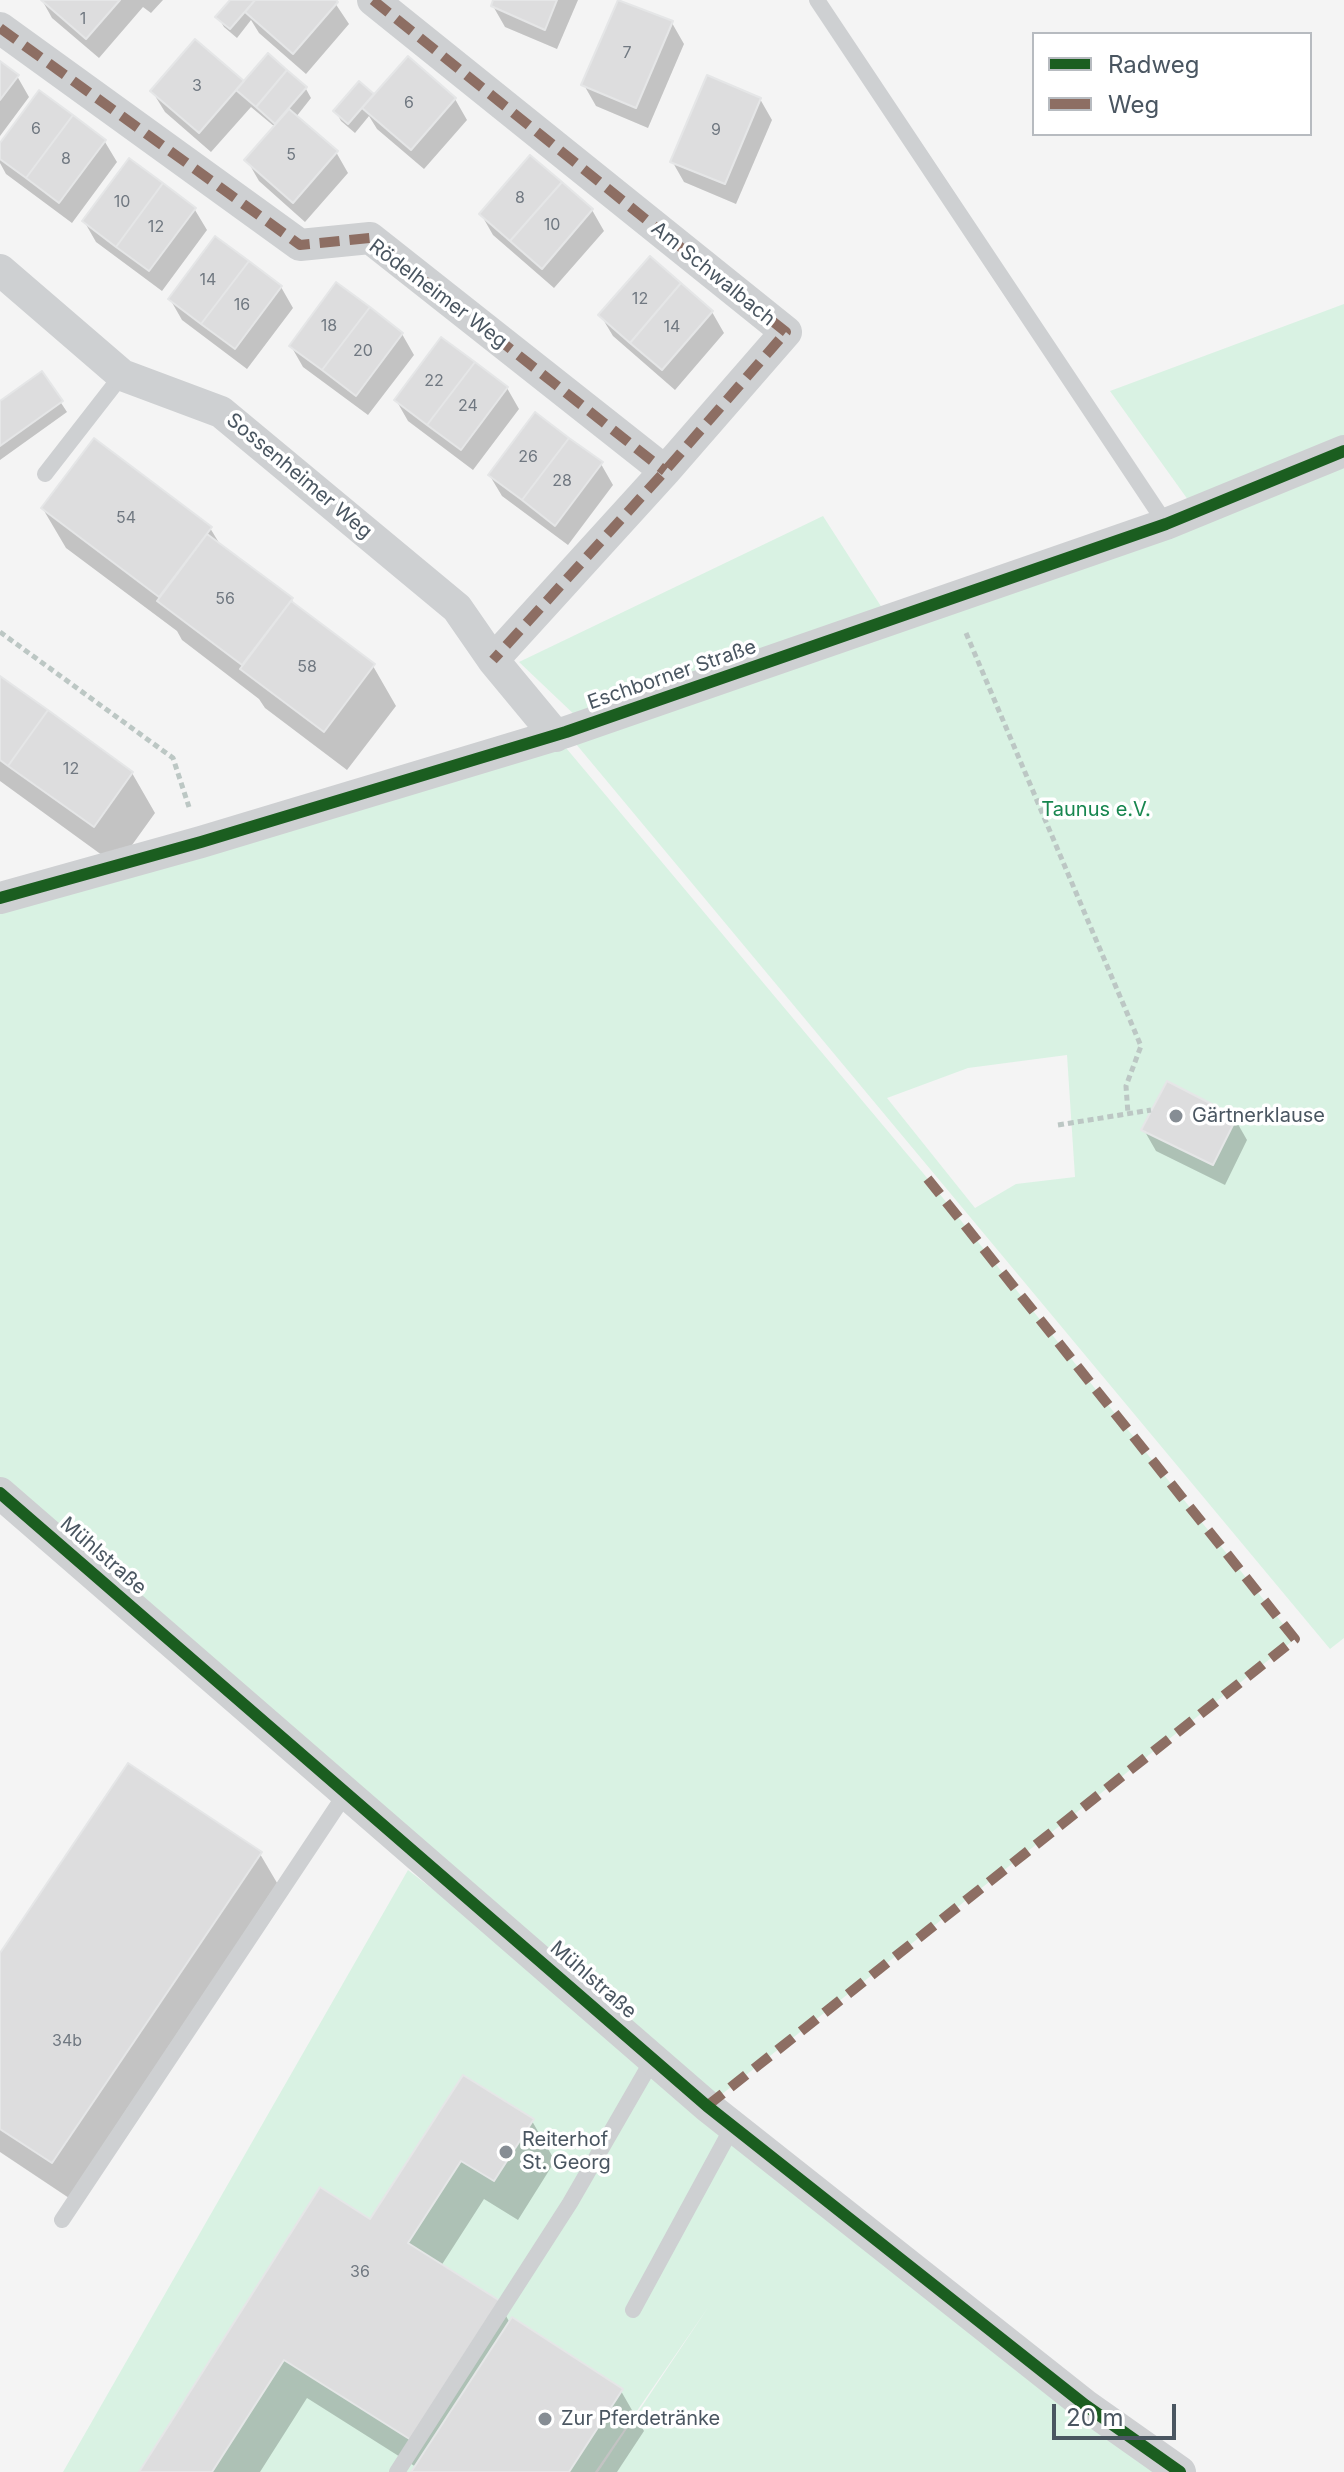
<!DOCTYPE html>
<meta charset="utf-8">
<style>
body{margin:0}
#map{position:relative;width:1344px;height:2472px;overflow:hidden;background:#f4f4f4;font-family:Inter,sans-serif}
canvas{display:block}
.legend{position:absolute;left:1032px;top:32px;width:280px;height:104px;box-sizing:border-box;background:#fff;border:2px solid #b7bbc0;margin:0;padding:10px 14px;list-style:none;font-size:24px;color:#4a5661}
.legend li{display:flex;align-items:center;gap:16px;height:40px}
.legend b{width:40px;border:2px solid #b7bbc0}
.scale{position:absolute;left:1052px;top:2404px;width:124px;height:36px;box-sizing:border-box;border:4px solid #4a5661;border-top:0;padding-left:10px;font-size:24px;line-height:28px;white-space:nowrap;color:#4a5661;-webkit-text-stroke:6px #fff;paint-order:stroke}
</style>
<div id="map">
<canvas width="1344" height="2472"></canvas>
<ul class="legend">
<li><b style="height:10px;background:#1b5e20"></b>Radweg</li>
<li><b style="height:10px;background:#8d6e63"></b>Weg</li>
</ul>
<div class="scale">20 m</div>
</div>
<script>
const context = document.querySelector('canvas').getContext('2d');
context.lineJoin = 'round';
function fillPath(path, color) { context.fillStyle = color; context.fill(path, 'evenodd'); }
const poly = rows => new Path2D(rows.map(r => 'M' + r).join(''));
function trace(path, color, width, dash) { context.strokeStyle = color; context.lineWidth = width; context.lineCap = dash ? 'butt' : 'round'; context.setLineDash(dash || []); context.stroke(path); }
function write(font, color, halo, rows, align = 'center') {
  context.font = font + ' Inter,sans-serif'; context.lineWidth = 7; context.setLineDash([]); context.textBaseline = 'middle'; context.strokeStyle = halo; context.fillStyle = color; for (const [text, x, y, turn = 0] of rows) {
    context.save(); context.translate(x, y); context.rotate((+turn || 0) * Math.PI / 180); context.textAlign = isNaN(turn) ? turn : align; if (halo) context.strokeText(text, 0, 0); context.fillText(text, 0, 0); context.restore();
  }
}
fillPath(poly([
 [1344,304,1344,1638,1330,1649,566,732,1196,511,1110,391],
 [1067,1055,1075,1177,1016,1184,975,1208,887,1098,968,1068],
 [1168,1082,1237,1118,1212,1165,1142,1130],
 [823,516,884,611,580,720,519,662],
 [556,736,923,1173,1295,1639,707,2106,1180,2472,598,2472,709,2306,595,2472,63,2472,408,1870,636,2046,0,1493,0,898]
]), '#d9f2e3');
fillPath(poly([
 [42,0,163,0,151,13,143,7,99,58,52,18],
 [232,0,333,0,349,24,306,74,259,33,251,20,237,38,224,27,218,17],
 [495,0,578,0,557,49,505,27,493,6],
 [672,23,684,44,648,128,596,106,584,85],
 [268,56,306,89,311,98,296,117,336,152,348,173,305,222,259,181,247,160,275,127,251,107,211,152,165,112,152,91,244,84],
 [0,63,17,76,29,97,0,136],
 [360,84,375,97,455,99,467,120,424,169,377,129,369,116,355,133,341,121,336,112],
 [760,99,772,120,736,204,684,182,672,161],
 [105,142,117,162,72,223,6,174,0,163,0,146],
 [130,161,195,210,207,230,162,291,96,242,84,221],
 [592,210,604,231,554,288,493,235,481,214],
 [281,287,293,308,247,369,182,320,170,299],
 [712,312,724,333,675,390,613,336,601,316],
 [402,334,414,355,368,415,303,367,291,346],
 [42,374,67,412,0,460,0,403],
 [507,388,519,409,473,470,408,421,396,400],
 [601,464,613,485,568,545,502,496,490,476],
 [43,509,210,528,221,546,292,600,296,608,373,666,396,706,347,770,265,708,259,699,182,640,177,631,66,548],
 [0,678,132,773,155,813,117,866,0,781],
 [1235,1119,1247,1140,1225,1185,1156,1151,1144,1130],
 [260,1854,283,1893,75,2202,0,2152,0,1956],
 [463,2078,532,2121,555,2161,518,2220,484,2199,441,2266,498,2302,510,2323,621,2391,644,2431,617,2472,413,2472,416,2467,307,2398,260,2472,141,2472,371,2222]
]), '#0003');
const building = poly([
 [41,0,120,0,86,39,41,0],
 [230,0,255,0,230,29,215,17,230,0],
 [255,0,336,0,338,2,293,54,245,12,255,0],
 [493,0,557,0,545,30,491,6,493,0],
 [618,0,673,21,636,108,581,85,618,0],
 [195,39,244,81,199,133,150,91,195,39],
 [268,53,287,70,256,107,236,90,268,53],
 [408,56,456,98,411,150,362,108,408,56],
 [0,61,19,75,0,100,0,61],
 [287,70,307,87,275,124,256,107,287,70],
 [707,75,761,98,725,184,670,162,707,75],
 [359,81,374,94,348,124,333,111,359,81],
 [39,90,73,115,26,178,0,159,0,143,39,90],
 [289,109,338,151,293,203,244,160,289,109],
 [73,115,106,140,59,203,26,178,73,115],
 [530,155,562,182,510,241,479,214,530,155],
 [129,158,163,183,116,247,82,221,129,158],
 [562,182,593,209,542,269,510,241,562,182],
 [163,183,196,208,149,271,116,247,163,183],
 [215,236,249,261,201,324,168,299,215,236],
 [650,256,681,283,630,343,598,315,650,256],
 [249,261,282,286,235,349,201,324,249,261],
 [336,282,370,307,322,370,289,346,336,282],
 [681,283,713,311,662,370,630,343,681,283],
 [370,307,403,333,356,396,322,370,370,307],
 [441,337,475,362,427,425,394,400,441,337],
 [475,362,508,387,461,450,427,425,475,362],
 [42,371,63,401,0,446,0,401,42,371],
 [535,412,569,438,522,500,488,475,535,412],
 [94,438,212,527,159,597,41,508,94,438],
 [569,438,603,462,555,526,522,500,569,438],
 [207,534,293,598,242,665,157,601,207,534],
 [291,601,375,664,324,732,240,669,291,601],
 [0,676,48,710,8,766,0,760,0,676],
 [48,710,133,772,94,827,8,766,48,710],
 [1167,1081,1237,1117,1213,1165,1141,1130,1167,1081],
 [128,1763,262,1852,52,2163,0,2129,0,1953,128,1763],
 [463,2075,534,2119,494,2181,461,2161,408,2243,500,2301,411,2440,284,2360,212,2472,139,2472,320,2187,370,2219,463,2075],
 [512,2317,623,2389,569,2472,411,2472,512,2317]
]);
fillPath(building, '#ddddde');
trace(building, '#e5e6e7', 2);
trace(poly([
 [0,632,173,758,189,807],
 [966,633,1141,1046,1126,1086,1128,1114],
 [1058,1125,1151,1110]
]), '#bcc7c4', 5, [6, 4]);
trace(poly([
 [817,0,1166,524],
 [45,474,122,375],
 [62,2220,346,1793],
 [633,2310,733,2126],
 [397,2472,570,2203,653,2059]
]), '#ced0d2', 16);
trace(poly([
 [373,0,786,332,665,471,493,660],
 [0,28,300,245,370,238,665,471],
 [0,270,122,375,221,412,457,608,493,660,556,736],
 [0,898,201,842,566,732,1166,524,1344,451],
 [0,1493,707,2106,1085,2405,1180,2472]
]), '#ced0d2', 32);
trace(poly([
 [373,0,786,332,665,471,493,660],
 [0,28,300,245,370,238,665,471],
 [707,2106,1295,1639,923,1173]
]), '#8d6e63', 10, [20, 10]);
trace(poly([
 [0,898,201,842,566,732,1166,524,1344,451],
 [0,1493,707,2106,1085,2405,1180,2472]
]), '#1b5e20', 12);
for (const [x, y, r, color] of [
 [1176,1116,8,"#868d94"],
 [506,2152,8,"#868d94"],
 [545,2419,8,"#868d94"]
]) { const dot = new Path2D(); dot.arc(x, y, r, 0, 2 * Math.PI); context.fillStyle = color; context.fill(dot); trace(dot, '#fff', 3); }
write('16px', '#707881', null, [
 ["1",83,19],
 ["7",627,53],
 ["3",197,86],
 ["6",409,103],
 ["6",36,129],
 ["9",716,130],
 ["5",291,155],
 ["8",66,159],
 ["8",520,198],
 ["10",122,202],
 ["10",552,225],
 ["12",156,227],
 ["14",208,280],
 ["12",640,299],
 ["16",242,305],
 ["18",329,326],
 ["14",672,327],
 ["20",363,351],
 ["22",434,381],
 ["24",468,406],
 ["26",528,457],
 ["28",562,481],
 ["54",126,518],
 ["56",225,599],
 ["58",307,667],
 ["12",71,769],
 ["34b",67,2041],
 ["36",360,2272]
]);
write('20px', '#4a5661', '#fff', [
 ["Am Schwalbach",713,274,39],
 ["Rödelheimer Weg",438,294,37],
 ["Sossenheimer Weg",299,476,40],
 ["Eschborner Straße",672,675,-19],
 ["Mühlstraße",103,1556,41],
 ["Mühlstraße",593,1980,41]
]);
write('20px', '#17864f', '#fff', [
 ["Taunus e.V.",1096,810]
]);
write('20px', '#4a5661', '#fff', [
 ["Gärtnerklause",1192,1116],
 ["Reiterhof",522,2140],
 ["St. Georg",522,2163],
 ["Zur Pferdetränke",561,2419]
], 'left');
</script>
